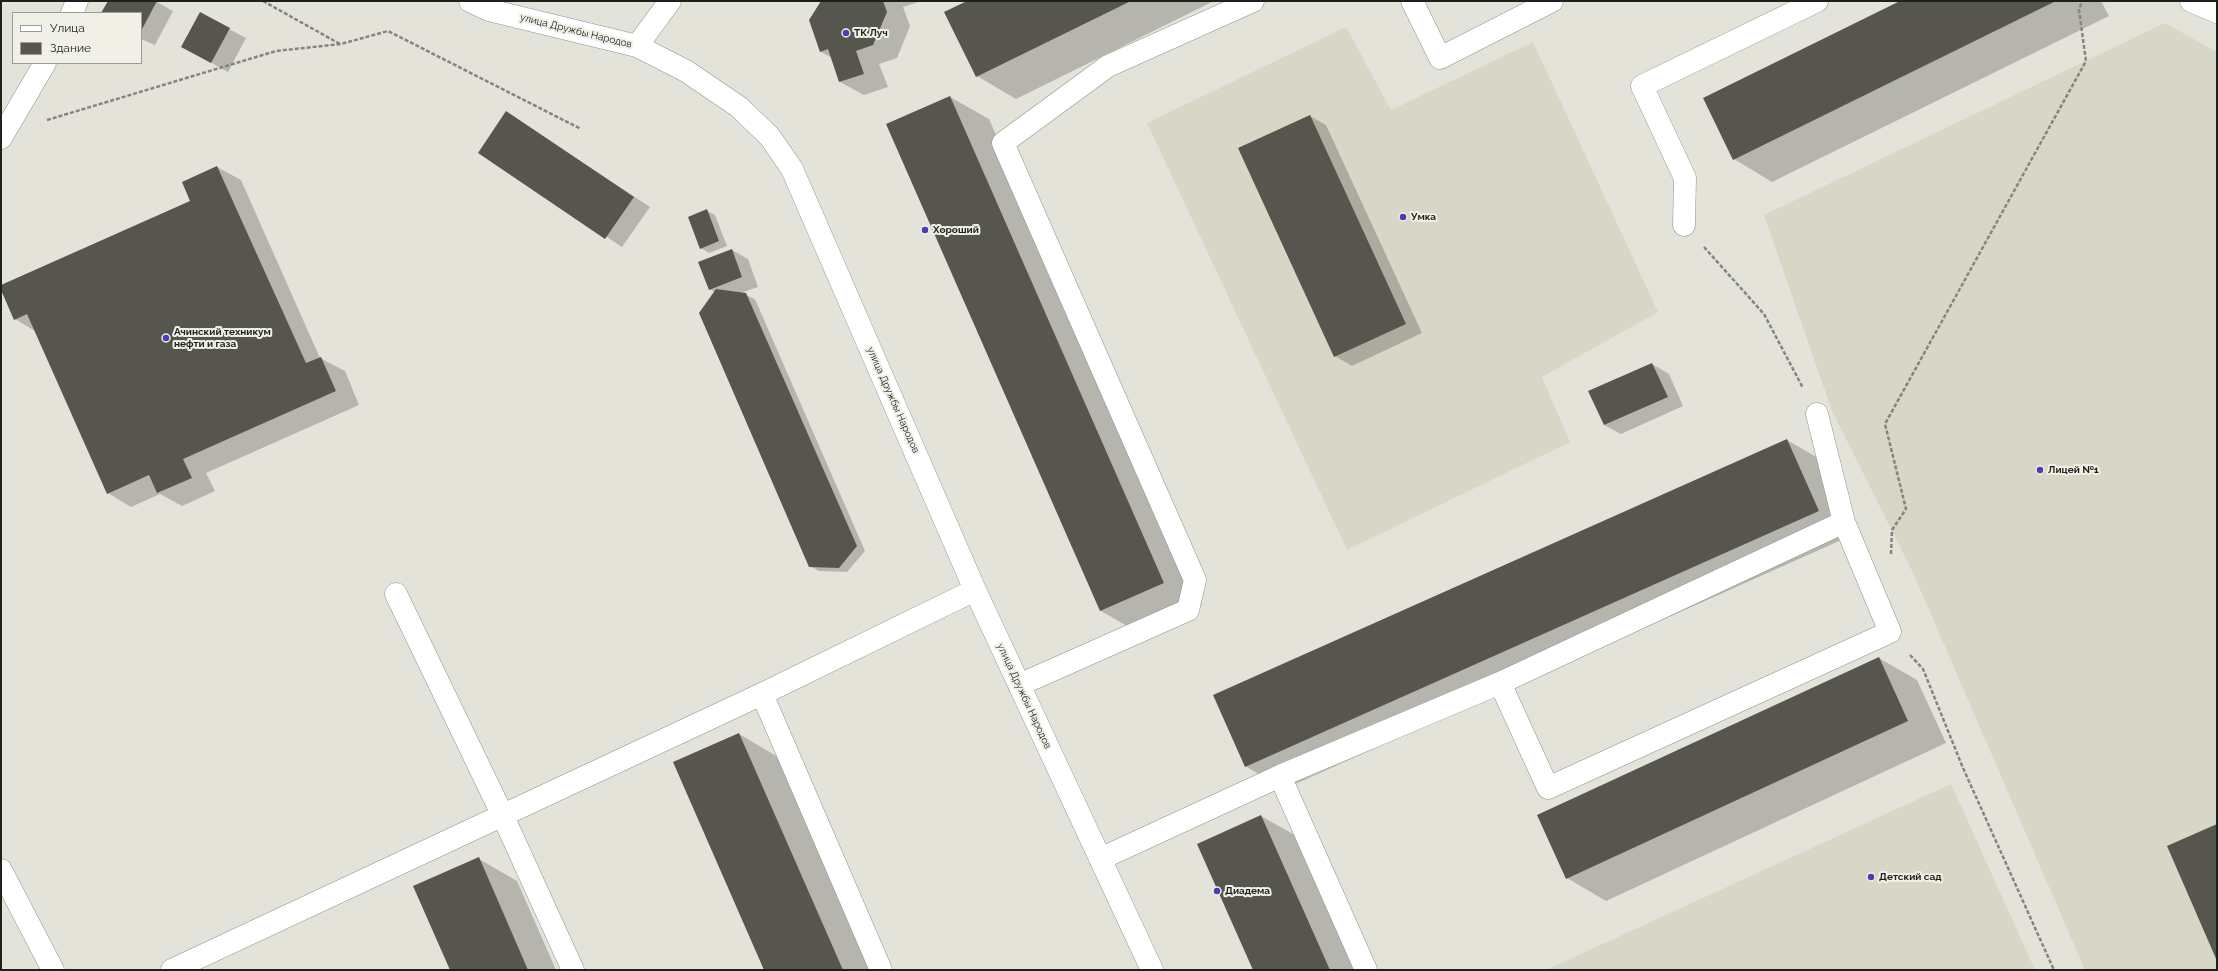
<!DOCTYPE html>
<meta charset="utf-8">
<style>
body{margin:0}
#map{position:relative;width:2218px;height:971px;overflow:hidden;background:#e3e3da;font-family:Raleway,sans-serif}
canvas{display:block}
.frame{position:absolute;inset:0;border:2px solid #1f1f1c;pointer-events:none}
.legend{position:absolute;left:12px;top:12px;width:130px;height:52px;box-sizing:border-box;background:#f1f0e7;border:1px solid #9d9c96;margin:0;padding:5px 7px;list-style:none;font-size:12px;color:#1f1f1c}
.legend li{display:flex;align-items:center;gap:8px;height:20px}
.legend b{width:20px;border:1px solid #9d9c96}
</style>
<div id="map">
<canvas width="2218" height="971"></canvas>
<div class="frame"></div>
<ul class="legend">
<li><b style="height:5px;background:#fff"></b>Улица</li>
<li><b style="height:11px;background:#56554e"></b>Здание</li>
</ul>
</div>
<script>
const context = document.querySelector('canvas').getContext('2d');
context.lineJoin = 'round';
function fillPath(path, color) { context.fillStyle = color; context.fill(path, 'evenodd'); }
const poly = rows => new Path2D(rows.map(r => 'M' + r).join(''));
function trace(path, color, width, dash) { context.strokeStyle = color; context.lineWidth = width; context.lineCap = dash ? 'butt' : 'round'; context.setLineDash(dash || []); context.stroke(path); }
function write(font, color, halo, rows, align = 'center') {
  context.font = font + ' Raleway,sans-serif'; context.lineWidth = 4; context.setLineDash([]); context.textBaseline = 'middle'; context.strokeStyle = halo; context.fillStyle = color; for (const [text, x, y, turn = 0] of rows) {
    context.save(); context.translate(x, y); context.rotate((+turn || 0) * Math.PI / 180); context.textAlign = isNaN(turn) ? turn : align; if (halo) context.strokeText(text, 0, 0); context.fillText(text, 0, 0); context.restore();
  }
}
fillPath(poly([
 [2165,23,2217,52,2217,970,2085,970,1914,575,1832,411,1764,215],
 [1346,27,1391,110,1533,42,1658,312,1542,377,1570,442,1347,550,1147,123],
 [1951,784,2035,970,1546,970]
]), '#d7d6c7');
fillPath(poly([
 [109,1,155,1,173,11,155,45,141,39,141,13,103,13],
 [822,1,921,1,903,7,910,26,897,58,879,64,888,87,864,95,840,82,832,58,821,52,810,21],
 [969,1,1214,1,1016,99,977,76],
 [1902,1,2101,1,2109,16,1772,182,1734,159],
 [229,29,246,38,228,72,199,56],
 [950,97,989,119,1202,605,1139,633,1101,611],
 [506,112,650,207,622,247,480,153],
 [1310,116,1326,125,1422,333,1352,366,1335,356],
 [217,167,241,180,320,358,345,371,359,405,206,473,215,491,182,506,160,494,131,507,108,493,35,331,15,319,1,286,191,201,183,182],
 [707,211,715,215,727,246,709,253,701,248],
 [732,250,748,259,758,287,741,293,755,299,865,551,847,572,819,571,810,566,715,293,710,289],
 [1652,364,1669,374,1683,406,1621,434,1604,425],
 [1787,440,1825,462,1857,533,1284,789,1245,766],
 [1879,658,1917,680,1946,743,1606,901,1567,878],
 [739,734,778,757,871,970,765,970],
 [1261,816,1300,838,1358,970,1254,970],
 [479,859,517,881,556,970,451,970]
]), '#0003');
fillPath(poly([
 [108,1,157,1,141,31,141,13,101,13],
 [821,1,883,1,887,12,873,45,856,51,864,74,839,82,828,49,820,52,809,20],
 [967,1,1131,1,976,77,944,12],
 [1900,1,2056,1,1733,160,1703,98],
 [200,12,230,28,211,63,181,47],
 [950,96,1164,583,1100,611,886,124],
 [506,111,634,197,605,239,478,153],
 [1310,115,1406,324,1334,357,1238,148],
 [217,166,306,363,321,357,336,391,183,459,192,478,157,493,149,475,107,494,27,314,14,320,1,290,1,285,190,201,182,182],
 [707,209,719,241,700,249,688,217],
 [732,249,742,277,709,290,698,262],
 [716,289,746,293,857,546,839,568,809,567,699,313],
 [1652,363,1668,397,1604,425,1588,391],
 [1787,439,1819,511,1245,767,1213,695],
 [1879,657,1908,721,1566,879,1537,815],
 [739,733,843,970,764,970,673,762],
 [1261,815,1330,970,1253,970,1197,844],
 [2217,824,2217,961,2167,846],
 [479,857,528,970,450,970,413,886]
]), '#56554e');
const minor = poly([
 [470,1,489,10,637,46,686,71,739,107,770,137,792,169,975,590,1152,970],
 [1412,1,1440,58,1552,1],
 [2191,1,2217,12],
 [72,13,77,1],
 [637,46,670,1],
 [1,138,45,63],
 [1684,225,1685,178,1642,86,1817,1],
 [1817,414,1844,522],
 [396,594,502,814,573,970],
 [1019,685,1188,610,1195,580,1003,143,1108,66,1253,1],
 [762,694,881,970],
 [1100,859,1280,776],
 [1,870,53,970],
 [172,970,762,694,975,590],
 [1366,970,1280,776,1500,683,1844,522,1890,632,1548,788,1500,683]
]);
trace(minor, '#929189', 23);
trace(poly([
 [263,1,340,44],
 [47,120,276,51,341,44,388,31,581,129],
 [1704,247,1764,314,1803,388],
 [1891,554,1892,530,1906,509,1885,424,2086,61,2079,10,2082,1],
 [1910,655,1923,669,1963,768,2054,970]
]), '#85857e', 2.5, [4, 2]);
trace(minor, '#fff', 22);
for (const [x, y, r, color] of [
 [846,33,4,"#4d3cb4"],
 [1403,217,4,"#4d3cb4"],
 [925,230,4,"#4d3cb4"],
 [166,338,4,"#4d3cb4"],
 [2040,470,4,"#4d3cb4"],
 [1871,877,4,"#4d3cb4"],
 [1217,891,4,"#4d3cb4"]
]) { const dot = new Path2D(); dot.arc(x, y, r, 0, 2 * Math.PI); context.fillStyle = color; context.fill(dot); trace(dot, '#f1f0e7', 1.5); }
write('10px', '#1f1f1c', '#f1f0e7', [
 ["улица Дружбы Народов",576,31,14],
 ["улица Дружбы Народов",893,400,66],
 ["улица Дружбы Народов",1024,696,65]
]);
write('bold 10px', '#1f1f1c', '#f1f0e7', [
 ["ТК Луч",854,33],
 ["Умка",1411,217],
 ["Хороший",933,230],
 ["Ачинский техникум",174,332],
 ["нефти и газа",174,344],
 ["Лицей №1",2048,470],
 ["Детский сад",1879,877],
 ["Диадема",1225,891]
], 'left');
</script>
